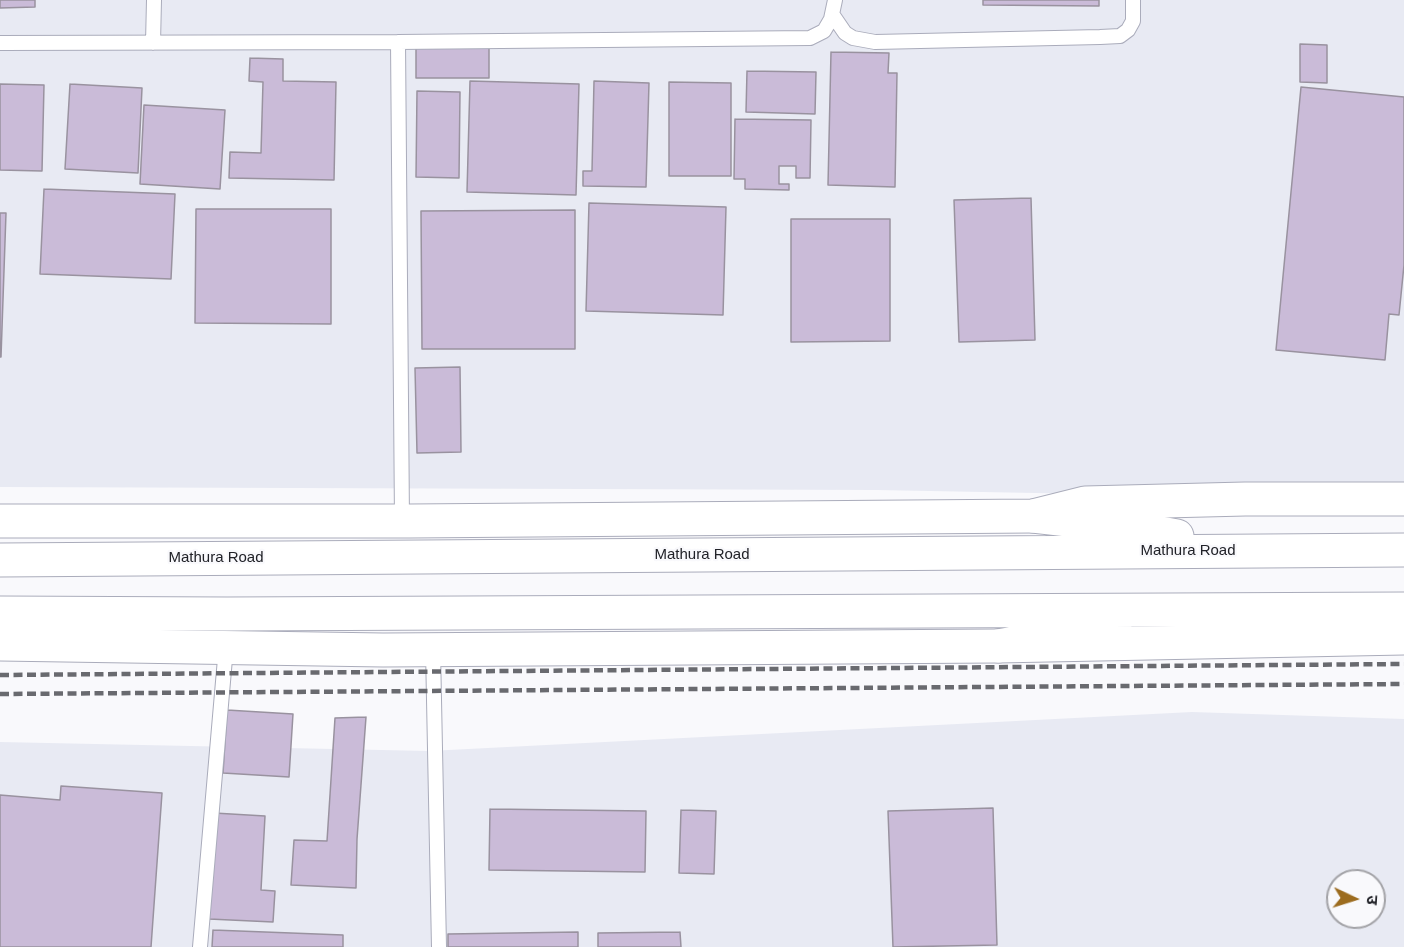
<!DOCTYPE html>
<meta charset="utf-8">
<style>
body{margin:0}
#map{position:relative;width:1404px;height:947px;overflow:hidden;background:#f9f9fc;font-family:Helvetica,"Noto Sans Devanagari",sans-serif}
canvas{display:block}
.north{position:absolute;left:1326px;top:869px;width:60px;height:60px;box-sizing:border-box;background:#f9f9fc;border:2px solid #a3a3a7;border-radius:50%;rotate:94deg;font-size:16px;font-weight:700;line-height:24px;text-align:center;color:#212228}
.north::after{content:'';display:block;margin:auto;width:21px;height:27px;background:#9c6c1f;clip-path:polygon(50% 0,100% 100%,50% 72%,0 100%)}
</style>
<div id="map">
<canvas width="1404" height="947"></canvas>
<div class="north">उ</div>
</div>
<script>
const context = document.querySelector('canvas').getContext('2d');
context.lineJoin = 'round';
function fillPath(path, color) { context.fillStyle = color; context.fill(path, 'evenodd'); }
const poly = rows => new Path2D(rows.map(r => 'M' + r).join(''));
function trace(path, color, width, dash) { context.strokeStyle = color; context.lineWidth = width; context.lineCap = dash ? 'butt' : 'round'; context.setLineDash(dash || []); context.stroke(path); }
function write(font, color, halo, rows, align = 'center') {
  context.font = font + ' Helvetica,sans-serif'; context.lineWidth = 4.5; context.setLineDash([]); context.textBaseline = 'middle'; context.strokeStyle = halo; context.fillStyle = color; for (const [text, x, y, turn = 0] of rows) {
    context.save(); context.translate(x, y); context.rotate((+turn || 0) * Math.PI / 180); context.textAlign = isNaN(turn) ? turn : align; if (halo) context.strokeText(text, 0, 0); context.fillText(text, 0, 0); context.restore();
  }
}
fillPath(poly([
 [0,0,1404,0,1404,500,877,490,0,487],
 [1192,712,1404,719,1404,947,0,947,0,742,429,751],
 [1338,881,1374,881,1374,917,1338,917]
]), '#e8eaf3');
const building = poly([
 [0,0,35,0,35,7,0,8,0,0],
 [983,0,1099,0,1099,6,983,5,983,0],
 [1300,44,1327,45,1327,83,1300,82,1300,44],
 [416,48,489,48,489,78,416,78,416,48],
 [831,52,889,53,888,73,897,73,895,187,828,185,831,52],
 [250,58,283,59,283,81,336,82,334,180,229,178,230,152,261,153,263,82,249,81,250,58],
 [747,71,816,72,815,114,746,112,747,71],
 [470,81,579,84,576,195,467,192,470,81],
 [594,81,649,83,646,187,583,186,583,171,592,171,594,81],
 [669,82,731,83,731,176,669,176,669,82],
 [0,84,44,85,42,171,0,170,0,84],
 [70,84,142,88,138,173,65,169,70,84],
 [1301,87,1404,97,1404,265,1399,315,1389,314,1385,360,1276,350,1301,87],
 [417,91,460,92,459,178,416,177,417,91],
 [144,105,225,110,220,189,140,184,144,105],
 [735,119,811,120,810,178,796,178,796,166,779,166,779,184,789,184,789,190,745,189,745,179,734,179,735,119],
 [44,189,175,194,171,279,40,274,44,189],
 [1031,198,1035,340,959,342,954,200,1031,198],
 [589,203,726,207,723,315,586,311,589,203],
 [196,209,331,209,331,324,195,323,196,209],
 [575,210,575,349,422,349,421,211,575,210],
 [0,213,6,213,1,357,0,357,0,213],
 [791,219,890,219,890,341,791,342,791,219],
 [460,367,461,452,417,453,415,368,460,367],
 [227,710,293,714,289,777,223,773,227,710],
 [366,717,357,839,356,888,291,885,294,840,327,841,335,718,366,717],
 [61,786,162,793,151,947,0,947,0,795,60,800,61,786],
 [993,808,997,945,893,947,888,811,993,808],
 [490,809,646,811,645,872,489,870,490,809],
 [681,810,716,811,714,874,679,873,681,810],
 [214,813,265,816,261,890,275,891,273,922,209,919,214,813],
 [213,930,343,935,343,947,212,947,213,930],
 [578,932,578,947,448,947,448,934,578,932],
 [680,932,681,947,598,947,598,933,680,932]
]);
fillPath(building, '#cabbd8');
trace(building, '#99929f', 1.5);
const service = poly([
 [832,14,845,33,853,38,875,42,1100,37,1120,36,1128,30,1133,21,1133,0],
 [398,42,402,521],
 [0,43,398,42,810,38,824,31,831,19,835,0],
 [153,43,154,0],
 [433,650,439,947],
 [200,947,226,647]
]);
const secondary = poly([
 [0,521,410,521,1033,516,1085,503,1245,499,1404,499],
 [0,644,383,650,998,646,1404,638]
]);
const trunk = poly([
 [1033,516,1121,526,1177,536],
 [0,560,1404,550],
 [0,613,227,614,1404,609],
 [998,646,1115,625]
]);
trace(service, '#aaacbb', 16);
trace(secondary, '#aaacbb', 35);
trace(trunk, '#aaacbb', 35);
trace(service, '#fff', 14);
trace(secondary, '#fff', 33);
trace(trunk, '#fff', 33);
trace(poly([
 [0,675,1404,664],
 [0,694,1404,684]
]), '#696a6f', 4.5, [9, 4.5]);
write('15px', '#212228', '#f9f9fc', [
 ["Mathura Road",1188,551],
 ["Mathura Road",702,555],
 ["Mathura Road",216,558]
]);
</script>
